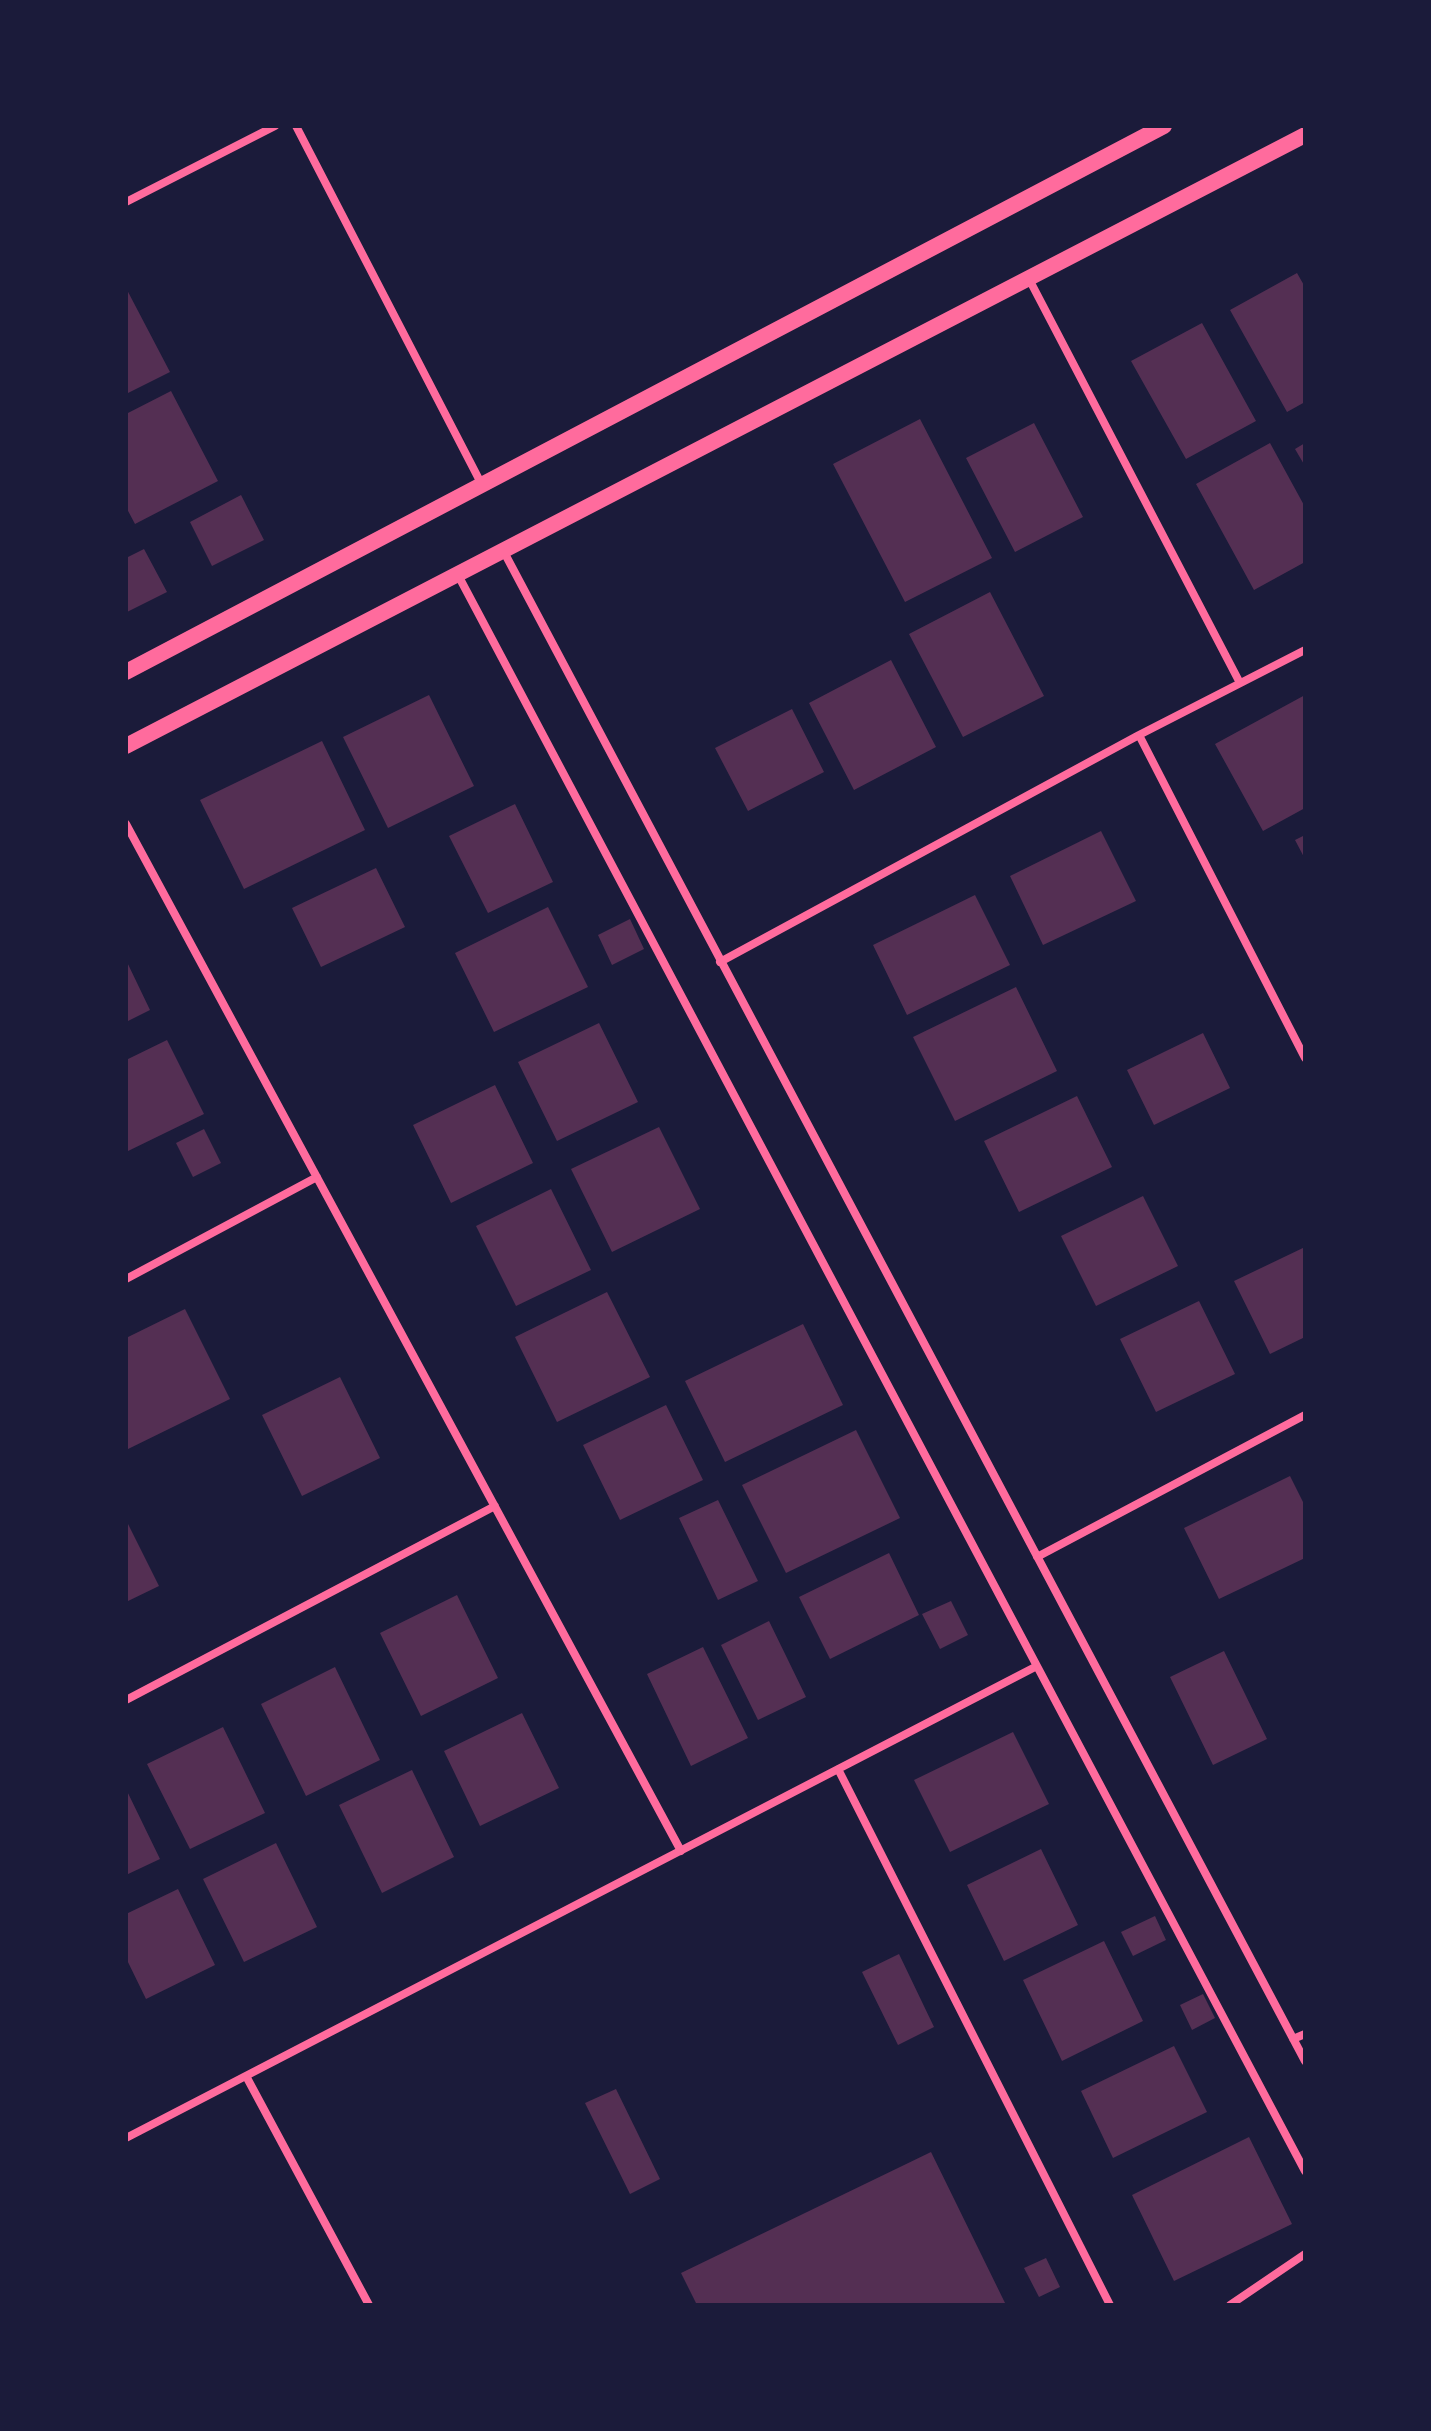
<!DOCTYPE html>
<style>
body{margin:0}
#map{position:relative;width:1431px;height:2431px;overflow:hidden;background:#1b1b3a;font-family:"Public Sans",sans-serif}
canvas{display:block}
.frame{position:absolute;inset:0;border:128px solid #1b1b3a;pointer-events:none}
</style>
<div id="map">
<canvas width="1431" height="2431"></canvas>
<div class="frame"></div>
</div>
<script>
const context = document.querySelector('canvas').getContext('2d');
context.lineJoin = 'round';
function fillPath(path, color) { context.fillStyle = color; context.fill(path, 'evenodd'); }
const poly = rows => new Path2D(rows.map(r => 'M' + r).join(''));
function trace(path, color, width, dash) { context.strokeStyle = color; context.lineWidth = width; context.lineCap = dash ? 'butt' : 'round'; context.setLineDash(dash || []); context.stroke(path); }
fillPath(poly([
 [1297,273,1305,287,1305,402,1287,412,1230,310],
 [126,288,170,372,126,394],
 [1202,323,1256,421,1186,459,1131,361],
 [171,391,218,481,135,524,126,507,126,414],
 [920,419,992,558,905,602,833,464],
 [1034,423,1083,517,1015,552,966,458],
 [1270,443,1305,507,1305,562,1254,590,1196,484],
 [1305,443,1305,466,1295,449],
 [241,495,264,540,212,566,190,522],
 [144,549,167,592,127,612,126,558],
 [990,592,1044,696,963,737,909,634],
 [891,660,936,747,854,790,809,703],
 [429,695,474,786,388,828,343,737],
 [1305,695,1305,808,1263,831,1215,744],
 [792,709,824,772,748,811,715,748],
 [322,741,365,830,244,889,200,800],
 [515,804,553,882,488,913,449,836],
 [1101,831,1136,901,1043,945,1010,876],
 [1305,835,1305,859,1295,840],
 [376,868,405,927,321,967,292,908],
 [975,895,1010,965,907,1015,873,945],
 [548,907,588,987,494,1032,455,953],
 [630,919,644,949,612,965,598,935],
 [126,960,150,1010,126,1022],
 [1016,987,1057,1071,955,1121,913,1037],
 [599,1023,638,1102,557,1141,518,1062],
 [1203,1033,1230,1088,1154,1125,1127,1070],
 [167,1040,204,1114,126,1152,126,1060],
 [495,1085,533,1163,451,1203,413,1125],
 [1077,1096,1112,1167,1019,1212,984,1141],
 [659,1127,700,1209,612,1252,571,1169],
 [204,1129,221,1163,193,1177,176,1143],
 [551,1189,591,1270,516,1306,476,1226],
 [1143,1196,1178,1266,1096,1306,1061,1236],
 [1305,1247,1305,1337,1270,1354,1234,1281],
 [607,1292,650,1377,557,1422,515,1337],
 [1199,1301,1235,1374,1156,1412,1120,1339],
 [185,1309,230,1399,126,1450,126,1338],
 [803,1324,843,1405,725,1462,685,1381],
 [340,1377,380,1458,302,1496,262,1415],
 [666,1405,703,1480,620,1520,583,1445],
 [856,1430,900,1518,786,1573,742,1485],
 [1290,1476,1305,1506,1305,1558,1219,1599,1184,1528],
 [718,1500,758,1581,718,1600,679,1518],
 [126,1520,159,1586,126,1602],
 [889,1553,919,1615,830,1659,799,1597],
 [457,1595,498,1678,421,1716,380,1633],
 [951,1601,968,1635,940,1649,922,1614],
 [769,1621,806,1697,758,1720,721,1645],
 [703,1647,748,1738,691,1766,647,1674],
 [1224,1651,1267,1739,1213,1765,1170,1677],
 [335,1667,380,1760,306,1796,261,1704],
 [522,1713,559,1788,480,1826,444,1751],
 [223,1727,265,1813,190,1849,147,1764],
 [1013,1732,1049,1804,950,1852,914,1780],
 [412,1770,454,1857,382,1893,339,1805],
 [126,1789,160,1859,126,1875],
 [276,1843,317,1927,244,1962,203,1879],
 [1041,1849,1078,1925,1004,1961,967,1885],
 [178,1889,215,1965,146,1999,126,1958,126,1914],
 [1155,1916,1166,1940,1133,1956,1121,1932],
 [1104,1941,1143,2021,1062,2061,1023,1980],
 [899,1954,934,2027,898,2045,862,1972],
 [1203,1994,1215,2018,1192,2030,1180,2005],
 [1174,2046,1207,2112,1113,2158,1081,2091],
 [616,2089,660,2179,630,2194,585,2103],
 [1249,2137,1292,2224,1174,2281,1132,2195],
 [931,2152,1006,2305,697,2305,681,2273],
 [1046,2258,1060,2287,1039,2297,1024,2268]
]), '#542f53');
trace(poly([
 [296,126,482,485],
 [126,202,275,126],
 [1029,279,1240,683],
 [504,552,1305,2061],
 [458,575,1305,2171],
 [1139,735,1305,1058],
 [126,824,681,1851],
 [720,962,1139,735,1305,650],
 [126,1279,317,1177],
 [1037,1557,1305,1415],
 [126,1700,495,1506],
 [838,1769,1110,2305],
 [1293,2039,1305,2034],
 [246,2076,369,2305],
 [126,2138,1037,1666],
 [1230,2305,1305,2254]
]), '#ff6b9d', 8);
trace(poly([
 [126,672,1164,126],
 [126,746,1305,135]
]), '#ff6b9d', 16);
</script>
